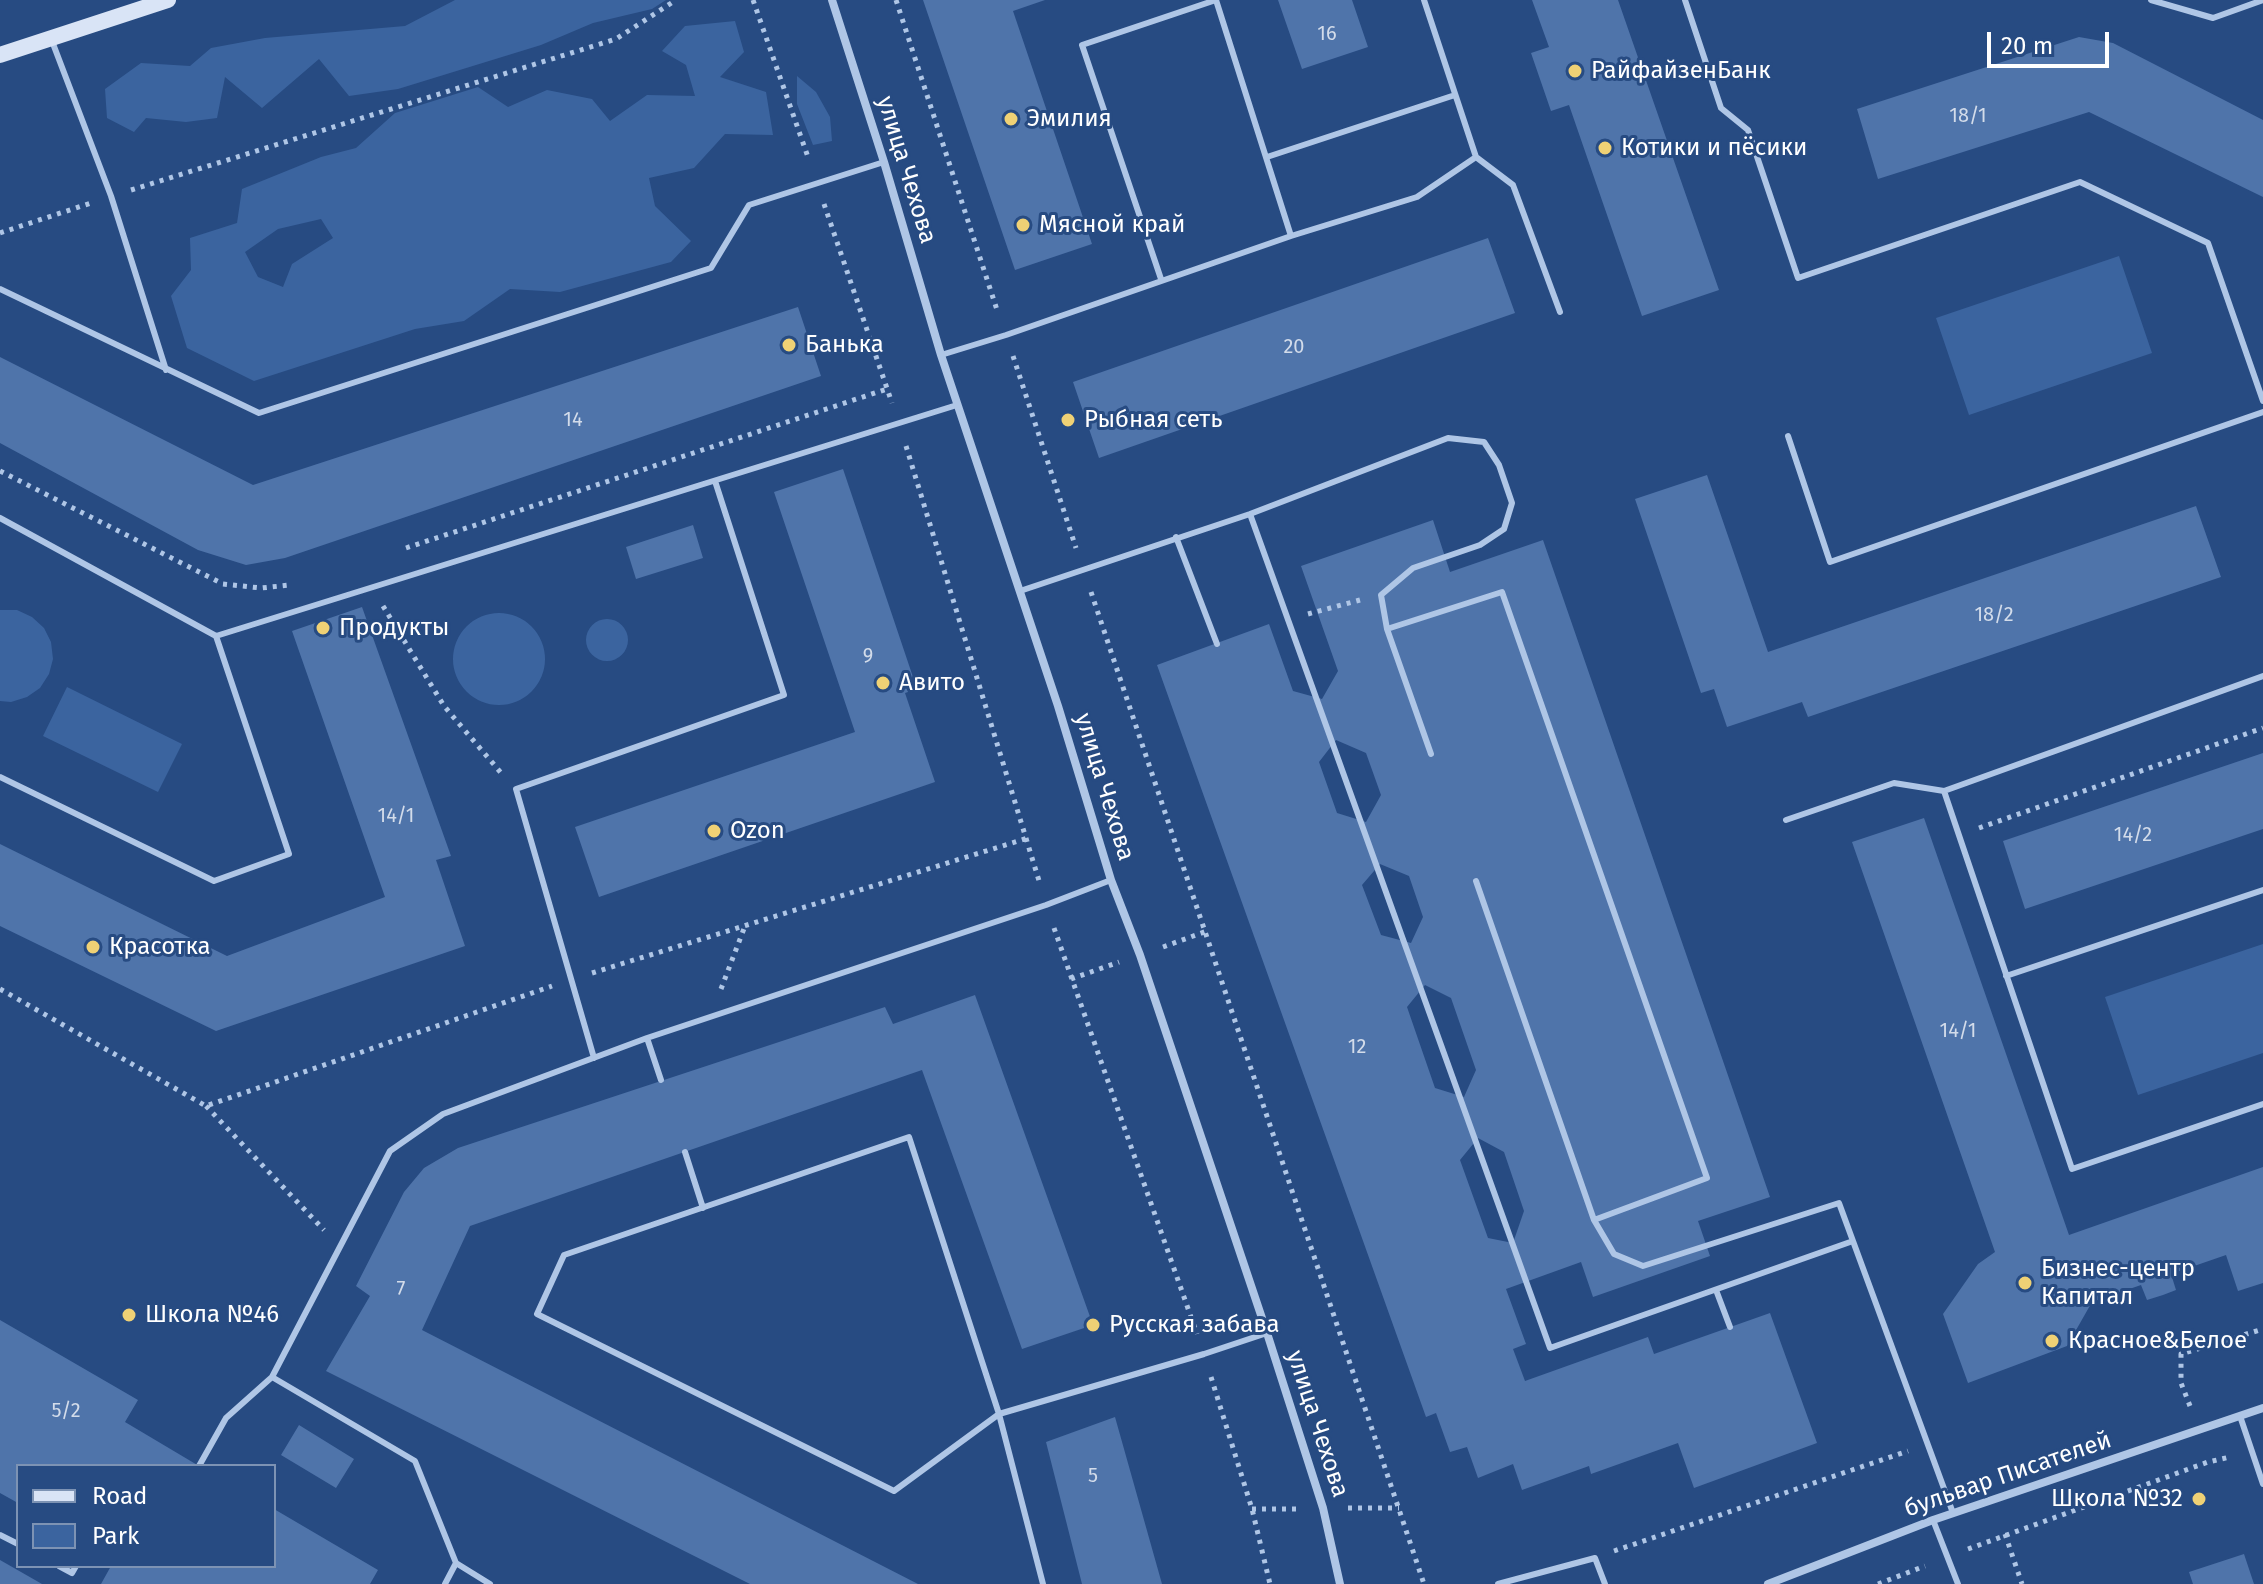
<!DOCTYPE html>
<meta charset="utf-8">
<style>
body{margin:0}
#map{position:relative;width:2263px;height:1584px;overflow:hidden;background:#274b82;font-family:"Fira Sans",sans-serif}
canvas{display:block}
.legend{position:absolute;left:16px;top:1464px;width:260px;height:104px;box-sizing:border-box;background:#274b82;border:2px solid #7d93b4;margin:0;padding:10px 14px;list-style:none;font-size:24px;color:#fff}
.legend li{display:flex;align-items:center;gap:16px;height:40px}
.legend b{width:40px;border:2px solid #7d93b4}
.scale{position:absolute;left:1987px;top:32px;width:122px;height:36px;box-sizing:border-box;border:4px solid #fff;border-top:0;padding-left:10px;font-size:24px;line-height:28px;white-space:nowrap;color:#fff;-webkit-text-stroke:6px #274b82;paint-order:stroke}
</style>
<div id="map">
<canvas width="2263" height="1584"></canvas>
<ul class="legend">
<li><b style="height:10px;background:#d9e4f6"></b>Road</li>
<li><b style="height:22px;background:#3b649f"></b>Park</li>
</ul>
<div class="scale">20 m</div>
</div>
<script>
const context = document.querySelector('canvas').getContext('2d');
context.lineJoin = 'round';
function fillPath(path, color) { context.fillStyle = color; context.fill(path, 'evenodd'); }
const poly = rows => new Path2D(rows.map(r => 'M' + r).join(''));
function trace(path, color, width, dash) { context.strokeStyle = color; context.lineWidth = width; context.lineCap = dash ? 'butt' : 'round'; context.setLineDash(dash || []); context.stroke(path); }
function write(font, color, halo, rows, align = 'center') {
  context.font = font + ' "Fira Sans",sans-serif'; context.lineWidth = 6; context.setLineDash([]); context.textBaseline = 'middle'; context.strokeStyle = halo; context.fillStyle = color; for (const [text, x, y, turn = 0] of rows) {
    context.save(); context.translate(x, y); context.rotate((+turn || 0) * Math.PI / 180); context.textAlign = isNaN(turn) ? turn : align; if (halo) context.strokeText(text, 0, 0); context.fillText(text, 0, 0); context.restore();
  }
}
fillPath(poly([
 [455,0,666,0,652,9,593,23,541,45,398,89,349,96,319,59,262,108,225,77,217,118,186,122,146,118,134,132,107,118,105,89,141,63,190,66,211,48,265,38,405,26],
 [735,21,744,52,720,77,766,92,773,135,725,134,694,168,649,178,655,206,691,241,671,262,560,292,510,289,464,321,415,329,254,381,187,348,171,296,191,270,190,238,237,223,242,189,321,157,356,148,395,113,478,87,508,107,547,90,592,99,610,121,647,95,695,96,686,65,662,51,685,26],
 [321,219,333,238,292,264,283,287,258,277,245,252,278,229],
 [797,76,816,92,830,117,832,141,813,145,797,104],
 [2119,256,2152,353,1969,415,1936,318],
 [0,610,17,610,32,617,44,628,51,642,53,659,49,674,40,688,27,697,11,702,0,701],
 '453 659a46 46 0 1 1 92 0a46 46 0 1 1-92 0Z',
 '586 640a21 21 0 1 1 42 0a21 21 0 1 1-42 0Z',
 [67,687,182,744,158,792,43,736],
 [2263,944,2263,1053,2138,1095,2105,997]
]), '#3b649f');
fillPath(poly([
 [923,0,1045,0,1013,11,1092,244,1015,270],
 [1278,0,1352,0,1368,47,1302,69],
 [1532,0,1618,0,1719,290,1642,316,1569,105,1551,111,1531,53,1549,47],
 [2079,37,2113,43,2263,120,2263,197,2089,112,1878,179,1857,109],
 [1488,238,1515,313,1099,458,1073,382],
 [798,307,821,376,285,558,246,565,198,550,0,443,0,357,253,485],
 [843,469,917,689,905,693,935,782,599,897,575,827,855,732,774,492],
 [1707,475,1768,652,2196,506,2221,577,1808,717,1802,702,1727,727,1714,689,1701,693,1635,499],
 [1433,520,1450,572,1543,540,1770,1197,1698,1221,1710,1256,1593,1297,1581,1262,1506,1289,1526,1344,1513,1349,1525,1381,1648,1337,1654,1354,1770,1313,1817,1443,1694,1488,1678,1443,1591,1474,1589,1466,1522,1490,1513,1464,1478,1478,1467,1447,1450,1452,1436,1413,1426,1417,1157,665,1269,624,1293,691,1322,699,1338,671,1301,566],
 [1336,740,1366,753,1381,795,1366,822,1337,813,1319,762],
 [1380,864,1409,876,1423,917,1411,943,1381,935,1362,885],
 [1425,985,1451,998,1476,1070,1464,1097,1435,1088,1407,1007],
 [1478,1138,1504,1152,1524,1211,1513,1243,1488,1238,1460,1160],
 [693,525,703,558,636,579,626,547],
 [362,607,451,856,436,860,465,946,216,1031,0,926,0,844,227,956,385,897,292,631],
 [2263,753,2263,829,2025,909,2003,841],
 [1924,818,2069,1235,2263,1167,2263,1283,2238,1291,2226,1255,2171,1274,2176,1290,2163,1295,2147,1300,2141,1285,2092,1302,2067,1346,1968,1383,1943,1314,1978,1264,1995,1252,1852,842],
 [975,995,1093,1325,1022,1349,922,1070,470,1226,422,1330,918,1584,750,1584,326,1371,370,1296,356,1286,404,1192,424,1168,458,1148,885,1007,893,1024],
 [0,1320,138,1400,125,1422,199,1466,18,1466,18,1503,0,1493],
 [1115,1417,1162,1584,1082,1584,1046,1442],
 [299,1425,354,1459,336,1488,281,1455],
 [274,1509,378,1570,370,1584,101,1584,111,1566,274,1566],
 [2244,1554,2254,1584,2193,1584,2189,1572],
 [0,1560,42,1584,0,1584]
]), '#4f74aa');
trace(poly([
 [753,0,809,160],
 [896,0,998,313],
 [131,190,616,39,676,0],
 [824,204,892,403],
 [0,233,91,203],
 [1013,356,1076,548],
 [906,446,1040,884],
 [0,471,223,584,261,588,290,585],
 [406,548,887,389],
 [1091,592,1424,1584],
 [383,606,444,706,502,774],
 [1308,614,1360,600],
 [1979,828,2263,728],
 [1054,928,1197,1334],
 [1163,947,1207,931],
 [592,973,1028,838],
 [1071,979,1119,962],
 [0,989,206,1106,552,986],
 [721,989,745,926],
 [206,1106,324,1230],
 [1211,1377,1252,1509,1270,1584],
 [2190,1406,2181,1383,2181,1354,2263,1329],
 [1348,1508,1399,1508],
 [1252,1509,1298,1509],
 [2005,1534,2022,1584],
 [1968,1549,2208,1462,2230,1457],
 [1614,1551,1908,1451],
 [1878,1584,1925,1566]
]), '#afc6e6', 5, [4, 6]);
trace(poly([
 [1216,0,1291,236],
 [1424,0,1476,157,1513,185,1560,312],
 [1685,0,1721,108,1748,130,1798,278,2080,182,2208,243,2263,401],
 [2151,0,2213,18,2263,0],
 [52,41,111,196,166,370],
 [1267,157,1455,95],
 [1161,279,1082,45,1216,0],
 [0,289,259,413,711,268,749,205,884,162],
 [941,355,1006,335,1291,236,1417,197,1476,157],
 [1788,436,1830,562,2263,412],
 [1250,514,1550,1348,1853,1241],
 [0,518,216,636,957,405],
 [1176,537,1217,644],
 [1020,591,1250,514,1448,438,1484,442,1499,465,1512,503,1504,529,1480,545,1413,568,1381,595,1387,629,1431,754],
 [1387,629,1502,592,1707,1178,1594,1220],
 [0,777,214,881,289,854,216,636],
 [1944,791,2072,1169,2263,1104],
 [1786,820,1894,783,1944,791,2263,676],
 [1476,881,1594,1220,1614,1254,1643,1266,1839,1203,1953,1513],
 [2006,976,2263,890],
 [647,1038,661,1080],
 [594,1058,516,789,784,695,715,481],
 [685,1152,703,1208],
 [1716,1290,1730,1327],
 [2240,1416,2263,1484],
 [199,1466,226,1418,272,1377],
 [1933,1520,1958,1584],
 [0,1535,18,1544],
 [59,1566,72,1573,76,1566],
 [445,1584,456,1563],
 [490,1584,456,1563,415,1461,272,1377,390,1151,443,1114,647,1038,1046,905,1111,880],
 [1043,1584,999,1414,909,1137,564,1255,537,1314,894,1491,999,1414,1204,1354,1267,1333],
 [1498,1584,1595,1558,1605,1584]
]), '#afc6e6', 6);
trace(poly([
 [832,0,884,162,941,355,1058,706,1111,880,1140,955,1267,1333,1323,1508,1340,1584],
 [1768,1584,1933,1520,2263,1408]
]), '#afc6e6', 8);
trace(poly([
 [0,55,168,0]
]), '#d9e4f6', 16);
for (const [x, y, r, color] of [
 [1575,71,8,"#efd175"],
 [1011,119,8,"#efd175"],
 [1605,148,8,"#efd175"],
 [1023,225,8,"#efd175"],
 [789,345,8,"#efd175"],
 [1068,420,8,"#efd175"],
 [323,628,8,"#efd175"],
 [883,683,8,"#efd175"],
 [714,831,8,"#efd175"],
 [93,947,8,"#efd175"],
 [2025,1283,8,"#efd175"],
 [129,1315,8,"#efd175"],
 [1093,1325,8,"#efd175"],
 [2052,1341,8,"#efd175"],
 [2199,1499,8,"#efd175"]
]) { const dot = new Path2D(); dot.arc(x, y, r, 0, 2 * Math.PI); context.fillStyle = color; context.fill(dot); trace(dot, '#274b82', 3); }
write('20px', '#d3dcea', null, [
 ["16",1327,34],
 ["18/1",1968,116],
 ["20",1294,347],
 ["14",573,420],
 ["18/2",1994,615],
 ["9",868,656],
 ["14/1",396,816],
 ["14/2",2133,835],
 ["14/1",1958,1031],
 ["12",1357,1047],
 ["7",401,1289],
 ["5/2",66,1411],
 ["5",1093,1476]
]);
write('24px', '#fff', '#274b82', [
 ["РайфайзенБанк",1591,71],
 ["Эмилия",1027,119],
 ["Котики и пёсики",1621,148],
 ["Мясной край",1039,225],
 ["Банька",805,345],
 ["Рыбная сеть",1084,420],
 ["Продукты",339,628],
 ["Авито",899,683],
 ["Ozon",730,831],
 ["Красотка",109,947],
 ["Бизнес-центр",2041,1269],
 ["Капитал",2041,1297],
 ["Школа №46",145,1315],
 ["Русская забава",1109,1325],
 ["Красное&Белое",2068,1341],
 ["Школа №32",2183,1499,"right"]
], 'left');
write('24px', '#fff', '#274b82', [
 ["улица Чехова",906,170,73],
 ["улица Чехова",1104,787,73],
 ["улица Чехова",1317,1424,72],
 ["бульвар Писателей",2008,1475,-19]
]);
</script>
